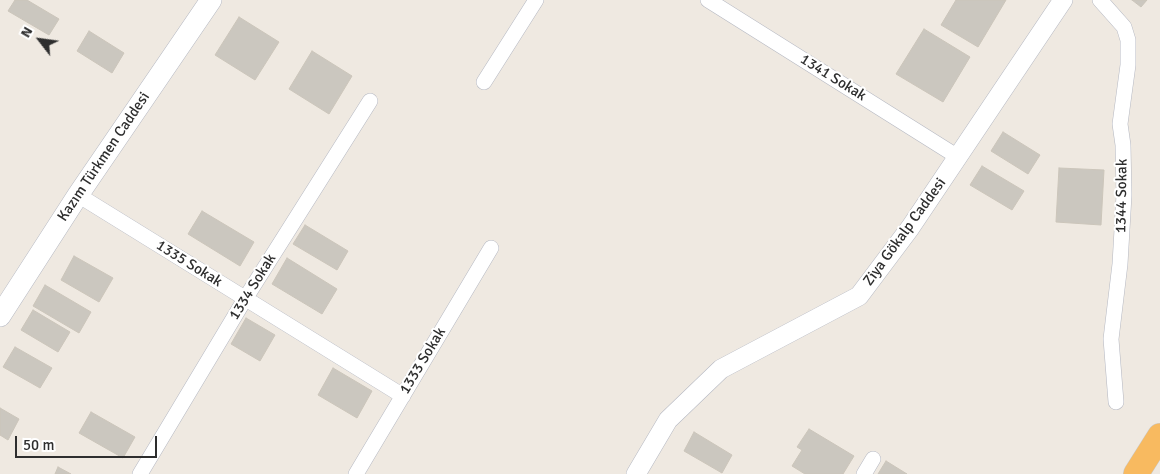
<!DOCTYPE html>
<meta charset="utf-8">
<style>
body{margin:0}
#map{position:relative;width:1160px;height:474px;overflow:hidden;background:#efe9e1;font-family:Signika,sans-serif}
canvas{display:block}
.north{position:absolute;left:15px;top:15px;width:50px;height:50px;-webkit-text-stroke:4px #fff;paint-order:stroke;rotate:300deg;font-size:14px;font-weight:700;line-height:20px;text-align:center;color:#2e2e2e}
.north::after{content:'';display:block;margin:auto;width:18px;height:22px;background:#2e2e2e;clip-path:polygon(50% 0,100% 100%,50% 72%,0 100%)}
.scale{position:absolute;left:15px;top:436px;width:142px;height:22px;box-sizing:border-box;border:2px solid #2e2e2e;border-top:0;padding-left:6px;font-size:15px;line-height:18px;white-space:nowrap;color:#2e2e2e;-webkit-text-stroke:4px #fff;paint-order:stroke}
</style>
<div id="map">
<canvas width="1160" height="474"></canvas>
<div class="north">N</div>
<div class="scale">50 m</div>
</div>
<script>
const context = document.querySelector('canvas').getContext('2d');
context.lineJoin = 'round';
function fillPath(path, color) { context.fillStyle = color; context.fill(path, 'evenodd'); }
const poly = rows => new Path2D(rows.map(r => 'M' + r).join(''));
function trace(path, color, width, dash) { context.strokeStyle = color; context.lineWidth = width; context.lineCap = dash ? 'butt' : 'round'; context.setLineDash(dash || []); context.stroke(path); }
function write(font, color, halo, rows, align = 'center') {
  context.font = font + ' Signika,sans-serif'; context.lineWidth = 4; context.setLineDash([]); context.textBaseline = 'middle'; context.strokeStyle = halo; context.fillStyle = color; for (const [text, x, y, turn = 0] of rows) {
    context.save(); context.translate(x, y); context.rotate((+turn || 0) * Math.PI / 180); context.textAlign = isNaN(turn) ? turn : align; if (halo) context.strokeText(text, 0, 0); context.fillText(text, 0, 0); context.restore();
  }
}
const building = poly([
 [15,0,27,0,59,19,49,35,8,11,15,0],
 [956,0,1006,0,978,47,941,25,956,0],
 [1132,0,1147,0,1141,7,1132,0],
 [239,17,279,42,255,80,215,55,239,17],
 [924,29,970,57,943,102,896,74,924,29],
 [89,31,124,53,112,73,77,51,89,31],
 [312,51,352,76,329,114,289,89,312,51],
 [1003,132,1040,155,1028,174,991,151,1003,132],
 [982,166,1024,191,1012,210,970,185,982,166],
 [1059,168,1104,170,1101,225,1056,222,1059,168],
 [202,211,254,242,240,266,188,234,202,211],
 [305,225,348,251,337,270,293,244,305,225],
 [74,256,113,278,99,302,61,280,74,256],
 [287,258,337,289,322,314,272,284,287,258],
 [45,285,91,312,79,333,33,306,45,285],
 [33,310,70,332,58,352,21,330,33,310],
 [246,318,275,335,260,361,231,344,246,318],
 [15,347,52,368,40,388,3,367,15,347],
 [333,368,372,391,357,418,318,395,333,368],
 [0,408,19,419,8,440,0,435,0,408],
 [91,412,135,437,123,458,79,433,91,412],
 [809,429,854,456,843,474,805,474,792,466,802,450,797,447,809,429],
 [694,432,732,455,722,473,684,451,694,432],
 [886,461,907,474,878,474,886,461],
 [58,467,71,474,55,474,58,467]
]);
fillPath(building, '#cbc7bf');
trace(building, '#cbc5ba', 1);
const minor = poly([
 [708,0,958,157],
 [1100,0,1124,27,1128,40,1128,65,1120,124,1123,145,1124,195,1120,264,1111,339,1116,402],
 [484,82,536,0],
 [78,195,403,396],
 [140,474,245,299,370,101],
 [356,474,491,248],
 [864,474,873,459]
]);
const tertiary = poly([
 [636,474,668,420,721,369,859,296,910,228,1063,0]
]);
const secondary = poly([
 [0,316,78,195,211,0]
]);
const trunk = poly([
 [1136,474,1160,436]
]);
trace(minor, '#b4b7c1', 16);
trace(tertiary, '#b4b7c1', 20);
trace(secondary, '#b4b7c1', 22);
trace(trunk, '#c9c9c9', 26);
trace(minor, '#fff', 15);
trace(tertiary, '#fff', 19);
trace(secondary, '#fff', 21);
trace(trunk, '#f8ba60', 25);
write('15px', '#2e2e2e', '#fff', [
 ["1341 Sokak",833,78,32],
 ["Kazım Türkmen Caddesi",104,157,-56],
 ["1344 Sokak",1122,196,-89],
 ["Ziya Gökalp Caddesi",905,232,-54],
 ["1335 Sokak",189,264,32],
 ["1334 Sokak",253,287,-58],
 ["1333 Sokak",423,361,-59]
]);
</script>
